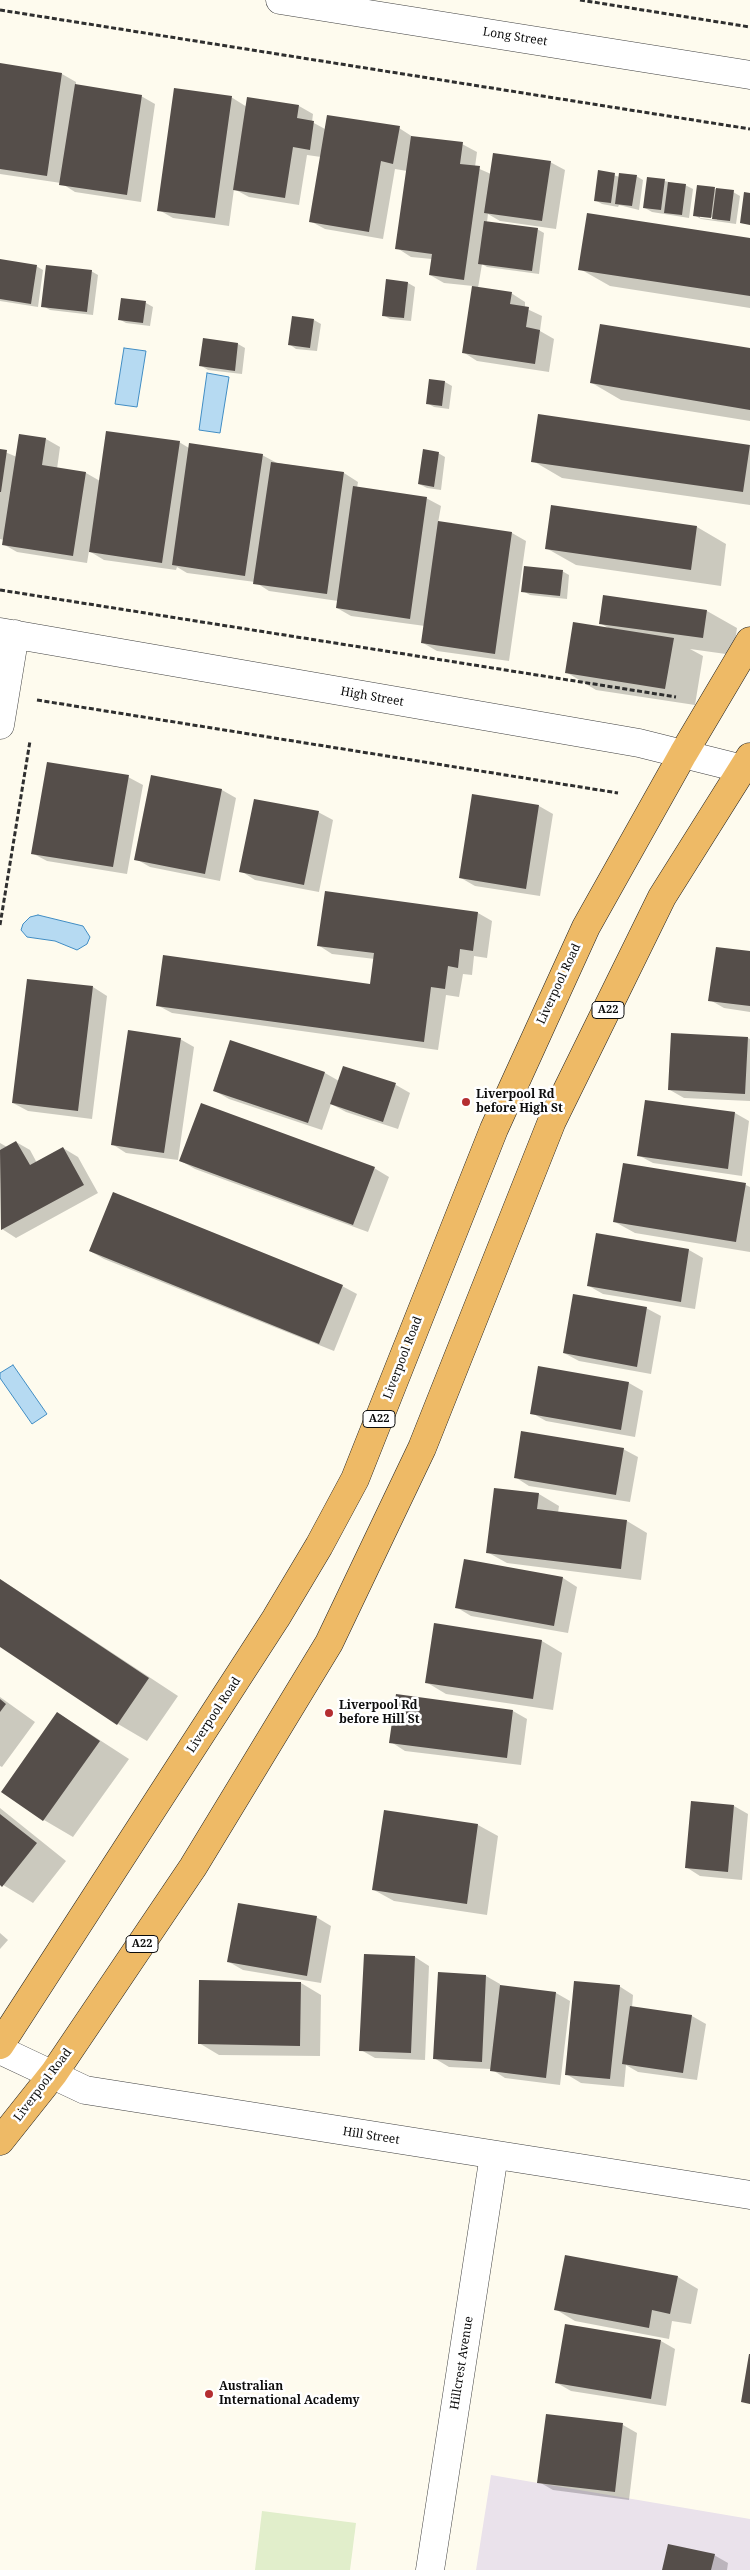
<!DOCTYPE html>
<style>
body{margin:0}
canvas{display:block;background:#fefbee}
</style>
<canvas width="750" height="2570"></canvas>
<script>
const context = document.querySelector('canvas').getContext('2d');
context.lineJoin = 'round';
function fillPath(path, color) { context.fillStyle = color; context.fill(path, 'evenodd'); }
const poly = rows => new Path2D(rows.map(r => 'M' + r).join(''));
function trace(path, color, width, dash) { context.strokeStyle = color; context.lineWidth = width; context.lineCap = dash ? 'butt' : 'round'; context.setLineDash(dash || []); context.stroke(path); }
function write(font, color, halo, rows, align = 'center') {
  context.font = font + ' "Noto Serif",serif'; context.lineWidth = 5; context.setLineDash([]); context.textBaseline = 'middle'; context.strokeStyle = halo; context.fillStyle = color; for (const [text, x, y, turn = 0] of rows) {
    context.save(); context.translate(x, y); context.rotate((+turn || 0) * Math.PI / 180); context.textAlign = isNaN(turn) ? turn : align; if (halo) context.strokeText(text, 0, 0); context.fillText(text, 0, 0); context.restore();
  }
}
fillPath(poly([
 [491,2475,750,2519,750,2570,476,2570]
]), '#eae2eb');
fillPath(poly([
 [262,2511,356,2523,350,2570,255,2570]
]), '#e1eecb');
const water = poly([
 [124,348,146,351,137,407,115,404,124,348],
 [207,373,229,377,220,433,199,430,207,373],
 [38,915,83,926,90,937,87,944,77,950,55,941,27,937,21,930,23,924,30,917,38,915],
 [13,1365,47,1414,32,1424,0,1378,0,1373,13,1365]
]);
fillPath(water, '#b6daf2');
trace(water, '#418dc4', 1);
fillPath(poly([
 [1,65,62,74,76,82,76,86,141,96,155,104,141,202,75,192,61,183,0,174],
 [231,97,247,107,248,98,299,106,313,114,312,122,325,129,399,128,413,137,462,144,477,152,475,167,491,174,550,162,565,170,556,229,500,221,488,214,487,222,537,229,544,233,539,274,487,267,482,264,478,288,511,293,525,302,525,308,542,316,540,331,554,339,549,372,477,361,463,352,473,286,444,283,430,275,432,259,411,257,397,248,407,171,395,169,383,239,325,229,310,221,321,157,307,155,299,205,249,197,234,189,229,226,173,218,159,210],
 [599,171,620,177,636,176,643,180,639,210,619,205,618,207,602,204,595,200],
 [664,181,685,185,693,189,689,218,652,212,645,208],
 [715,189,733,192,740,196,736,224,701,219,694,215],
 [700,215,717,218,717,220,700,218],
 [750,239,750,308,610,286,580,269],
 [0,260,36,266,43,270,38,307,0,301],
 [91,271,98,275,93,315,50,310,43,306],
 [387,281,408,283,415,287,411,321,390,319,383,315],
 [122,300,146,303,153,307,150,326,126,323,119,319],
 [314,320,321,324,317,351,296,349,289,344],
 [238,344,245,348,242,374,208,370,200,365],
 [750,349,750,421,621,400,592,383],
 [430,380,445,382,452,386,449,409,434,407,427,403],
 [20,435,46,439,60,447,57,469,86,473,100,481,179,442,189,448,262,455,277,463,344,473,358,482,357,488,426,498,441,506,438,523,512,533,526,541,509,661,437,651,423,643,425,626,351,616,337,608,338,601,269,591,255,582,187,573,177,567,176,570,104,560,89,551,87,563,17,552,3,544,4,540,0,539,0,450,17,457],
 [750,446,750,505,562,478,533,461],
 [438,453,445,457,441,490,427,488,419,484],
 [697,527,726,544,721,586,576,565,546,548],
 [562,571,569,575,567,599,530,595,523,591],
 [604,596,707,611,737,628,733,655,690,649,703,656,695,705,596,690,566,672,610,629,600,623],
 [152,776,222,790,236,798,220,881,150,867,136,859],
 [128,777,143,785,127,874,47,861,32,853],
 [473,796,539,806,553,814,540,896,475,886,461,878],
 [318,812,333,820,319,892,255,880,241,871],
 [478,913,492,921,487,958,474,956,472,975,463,974,459,997,446,995,438,1050,172,1013,157,1005,371,985,375,959,332,954,318,945],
 [750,952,750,1012,724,1008,710,1000],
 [93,987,107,996,92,1119,28,1111,13,1103],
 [748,1038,750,1039,750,1101,684,1098,670,1090],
 [180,1039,194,1047,178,1160,126,1153,112,1144],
 [344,1067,396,1085,410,1093,398,1129,346,1112,331,1104,322,1130,229,1099,215,1091,325,1073,339,1081],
 [735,1113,749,1121,742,1176,653,1163,638,1155],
 [16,1142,30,1150,37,1163,63,1148,78,1157,98,1193,16,1238,2,1229,0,1143,7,1147],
 [181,1161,374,1168,389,1177,368,1232,195,1169],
 [746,1185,750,1187,750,1252,635,1233,615,1222],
 [597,1235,689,1250,703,1258,695,1309,603,1294,589,1286],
 [90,1251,342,1286,357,1294,334,1351,104,1259],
 [646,1308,661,1316,651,1374,579,1361,564,1353],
 [539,1367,629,1383,643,1391,635,1437,546,1421,532,1413],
 [623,1449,638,1457,630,1502,529,1486,515,1477],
 [495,1489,539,1494,559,1506,558,1513,627,1521,647,1533,641,1580,507,1563,487,1552],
 [563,1578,577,1587,568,1633,471,1616,456,1607],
 [0,1579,178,1696,147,1741,118,1724,0,1645],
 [435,1625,542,1641,562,1653,553,1710,446,1694,426,1682],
 [0,1697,35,1722,2,1767,0,1766],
 [513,1711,527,1719,521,1765,405,1751,391,1742],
 [58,1713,129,1759,73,1837,44,1820],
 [734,1806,748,1814,742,1880,700,1876,686,1867],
 [0,1808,66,1861,33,1903,0,1883],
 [478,1825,498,1836,487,1915,394,1901,374,1890],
 [316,1917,331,1926,321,1983,243,1970,229,1962],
 [0,1933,8,1940,0,1949],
 [415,1957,429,1966,425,2060,375,2058,361,2050],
 [439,1973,486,1976,500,1984,500,1986,556,1993,570,2001,560,2085,505,2078,491,2069,449,2067,434,2058],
 [200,1982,301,1983,321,1995,320,2056,219,2055,199,2043],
 [619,1986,633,1995,632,2008,692,2016,706,2024,697,2080,638,2072,626,2065,624,2087,581,2083,566,2074],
 [678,2277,698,2289,691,2324,672,2321,669,2339,575,2321,555,2309],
 [661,2341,675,2349,666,2406,571,2391,557,2383],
 [623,2425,637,2433,629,2500,553,2490,539,2482],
 [714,2555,728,2563,727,2570,664,2570]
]), '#0003');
fillPath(poly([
 [0,63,62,73,47,176,0,169],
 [75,84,142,95,127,195,59,185],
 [174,88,232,96,215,218,157,211],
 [247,97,299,105,297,118,314,121,310,150,293,147,285,198,233,190],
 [327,115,400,126,393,164,381,161,369,232,309,222],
 [411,136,463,142,460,164,480,166,464,280,429,275,432,254,395,249],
 [493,153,551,161,542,221,484,213],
 [598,170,615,173,611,203,594,201],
 [619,173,637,175,632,206,615,204],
 [647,177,665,179,661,210,643,208],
 [668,182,686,184,682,215,664,213],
 [697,185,715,187,711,218,693,216],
 [716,188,734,190,730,221,712,219],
 [744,192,750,193,750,225,740,223],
 [587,213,750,238,750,296,578,270],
 [484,221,538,228,532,271,478,264],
 [0,259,37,265,31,304,0,299],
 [46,265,92,270,87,312,41,307],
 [386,279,408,282,404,318,382,316],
 [472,286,512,292,510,304,529,307,526,327,540,330,535,364,462,353],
 [121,298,146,301,143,323,118,320],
 [292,316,314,319,310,348,288,345],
 [600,324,750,348,750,410,590,383],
 [203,338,238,343,235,371,199,366],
 [429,379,445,381,442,406,426,404],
 [538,414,750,445,743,492,531,462],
 [106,431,180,441,162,563,89,552],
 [19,434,46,438,42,465,86,472,73,556,2,545],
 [189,443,263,454,245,576,172,565],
 [0,449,7,450,1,492,0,492],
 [423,449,439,452,434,487,418,484],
 [271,462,344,472,327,594,253,584],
 [353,486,427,497,410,619,336,608],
 [551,505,697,526,691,570,545,549],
 [438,521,512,532,495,654,421,643],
 [524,566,563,570,560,596,521,592],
 [603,595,707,610,703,638,599,624],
 [573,622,674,638,665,689,565,673],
 [47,762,129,775,113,867,31,854],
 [151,775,222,789,205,874,134,860],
 [472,794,539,805,526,889,459,878],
 [254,799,319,811,304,885,239,872],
 [325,891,478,912,473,951,460,949,458,968,448,966,445,989,431,987,424,1042,156,1006,163,955,370,984,374,953,317,946],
 [716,947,750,951,750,1006,708,1001],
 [27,979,93,986,78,1111,12,1103],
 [128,1030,181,1038,164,1153,111,1145],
 [671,1033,748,1037,745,1094,668,1090],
 [230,1040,325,1072,308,1123,213,1091],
 [343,1066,396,1083,383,1122,330,1104],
 [645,1100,735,1112,728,1169,637,1156],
 [201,1103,375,1167,353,1225,179,1161],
 [16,1141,30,1165,63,1147,84,1185,1,1230,0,1150],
 [623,1163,746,1183,736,1242,613,1222],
 [113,1192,343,1285,319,1344,89,1251],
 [596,1233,689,1249,681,1302,587,1286],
 [573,1294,647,1307,637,1367,563,1353],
 [538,1366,629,1382,621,1430,530,1414],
 [521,1431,624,1448,616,1495,514,1478],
 [494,1488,539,1493,537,1509,627,1520,621,1569,486,1553],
 [464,1559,563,1577,554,1626,455,1608],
 [0,1579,149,1678,117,1725,0,1647],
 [434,1623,542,1640,533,1699,425,1683],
 [396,1694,513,1710,507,1758,389,1743],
 [0,1699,6,1704,0,1712],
 [57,1712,100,1741,43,1821,1,1792],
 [691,1801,734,1805,728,1872,685,1868],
 [384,1810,478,1824,467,1904,372,1890],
 [0,1814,37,1843,2,1887,0,1885],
 [238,1903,317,1916,307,1976,227,1962],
 [364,1954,415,1956,411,2053,359,2051],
 [438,1972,486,1975,482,2062,433,2059],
 [199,1980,301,1982,300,2046,198,2044],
 [574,1981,620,1985,610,2079,565,2075],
 [500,1985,556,1992,546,2078,490,2071],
 [630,2006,692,2015,683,2073,622,2064],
 [565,2255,678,2276,670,2314,652,2310,649,2328,554,2310],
 [565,2324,661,2340,651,2399,555,2383],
 [749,2354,750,2354,750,2404,741,2402],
 [546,2414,623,2423,615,2492,537,2483],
 [668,2544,715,2554,711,2570,662,2570]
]), '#554e4a');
const minor = poly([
 [280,0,750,75],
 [0,632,639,743,743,769],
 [0,725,15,634],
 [0,2050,85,2090,750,2195],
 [430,2570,494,2155]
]);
const trunk = poly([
 [0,2045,276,1618,319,1546,355,1479,494,1129,586,927,683,754,750,641],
 [0,2141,54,2073,193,1867,329,1643,422,1448,552,1121,662,897,750,757]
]);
trace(minor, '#404040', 29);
trace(trunk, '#1e1e1e', 29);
trace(poly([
 [580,0,750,27],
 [0,10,750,129],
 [0,590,676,697],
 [37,700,618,793],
 [0,925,30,741]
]), '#2f2f2f', 3, [5, 2.5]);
trace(minor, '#fff', 28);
trace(trunk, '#eeba66', 28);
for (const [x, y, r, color] of [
 [466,1102,5,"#b42e31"],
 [329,1713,5,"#b42e31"],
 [209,2394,5,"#b42e31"]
]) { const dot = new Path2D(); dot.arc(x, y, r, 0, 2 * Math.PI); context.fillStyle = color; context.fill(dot); trace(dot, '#fff', 2); }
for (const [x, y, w] of [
 [608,1010,32],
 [379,1419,32],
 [142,1944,32]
]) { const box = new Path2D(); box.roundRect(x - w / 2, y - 8.5, w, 17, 4); context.fillStyle = '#fff'; context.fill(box); trace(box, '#0d0d0d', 1); }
write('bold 11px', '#0d0d0d', null, [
 ["A22",608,1010],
 ["A22",379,1419],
 ["A22",142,1944]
]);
write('12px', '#0d0d0d', '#fff', [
 ["Long Street",515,37,9],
 ["High Street",372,697,10],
 ["Liverpool Road",559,984,-65],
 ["Liverpool Road",403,1358,-69],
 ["Liverpool Road",214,1715,-57],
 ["Liverpool Road",43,2085,-53],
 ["Hill Street",371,2136,9],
 ["Hillcrest Avenue",462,2363,-81]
]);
write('bold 12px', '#0d0d0d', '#fff', [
 ["Liverpool Rd",476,1095],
 ["before High St",476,1109],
 ["Liverpool Rd",339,1706],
 ["before Hill St",339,1720],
 ["Australian",219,2387],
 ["International Academy",219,2401]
], 'left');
</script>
